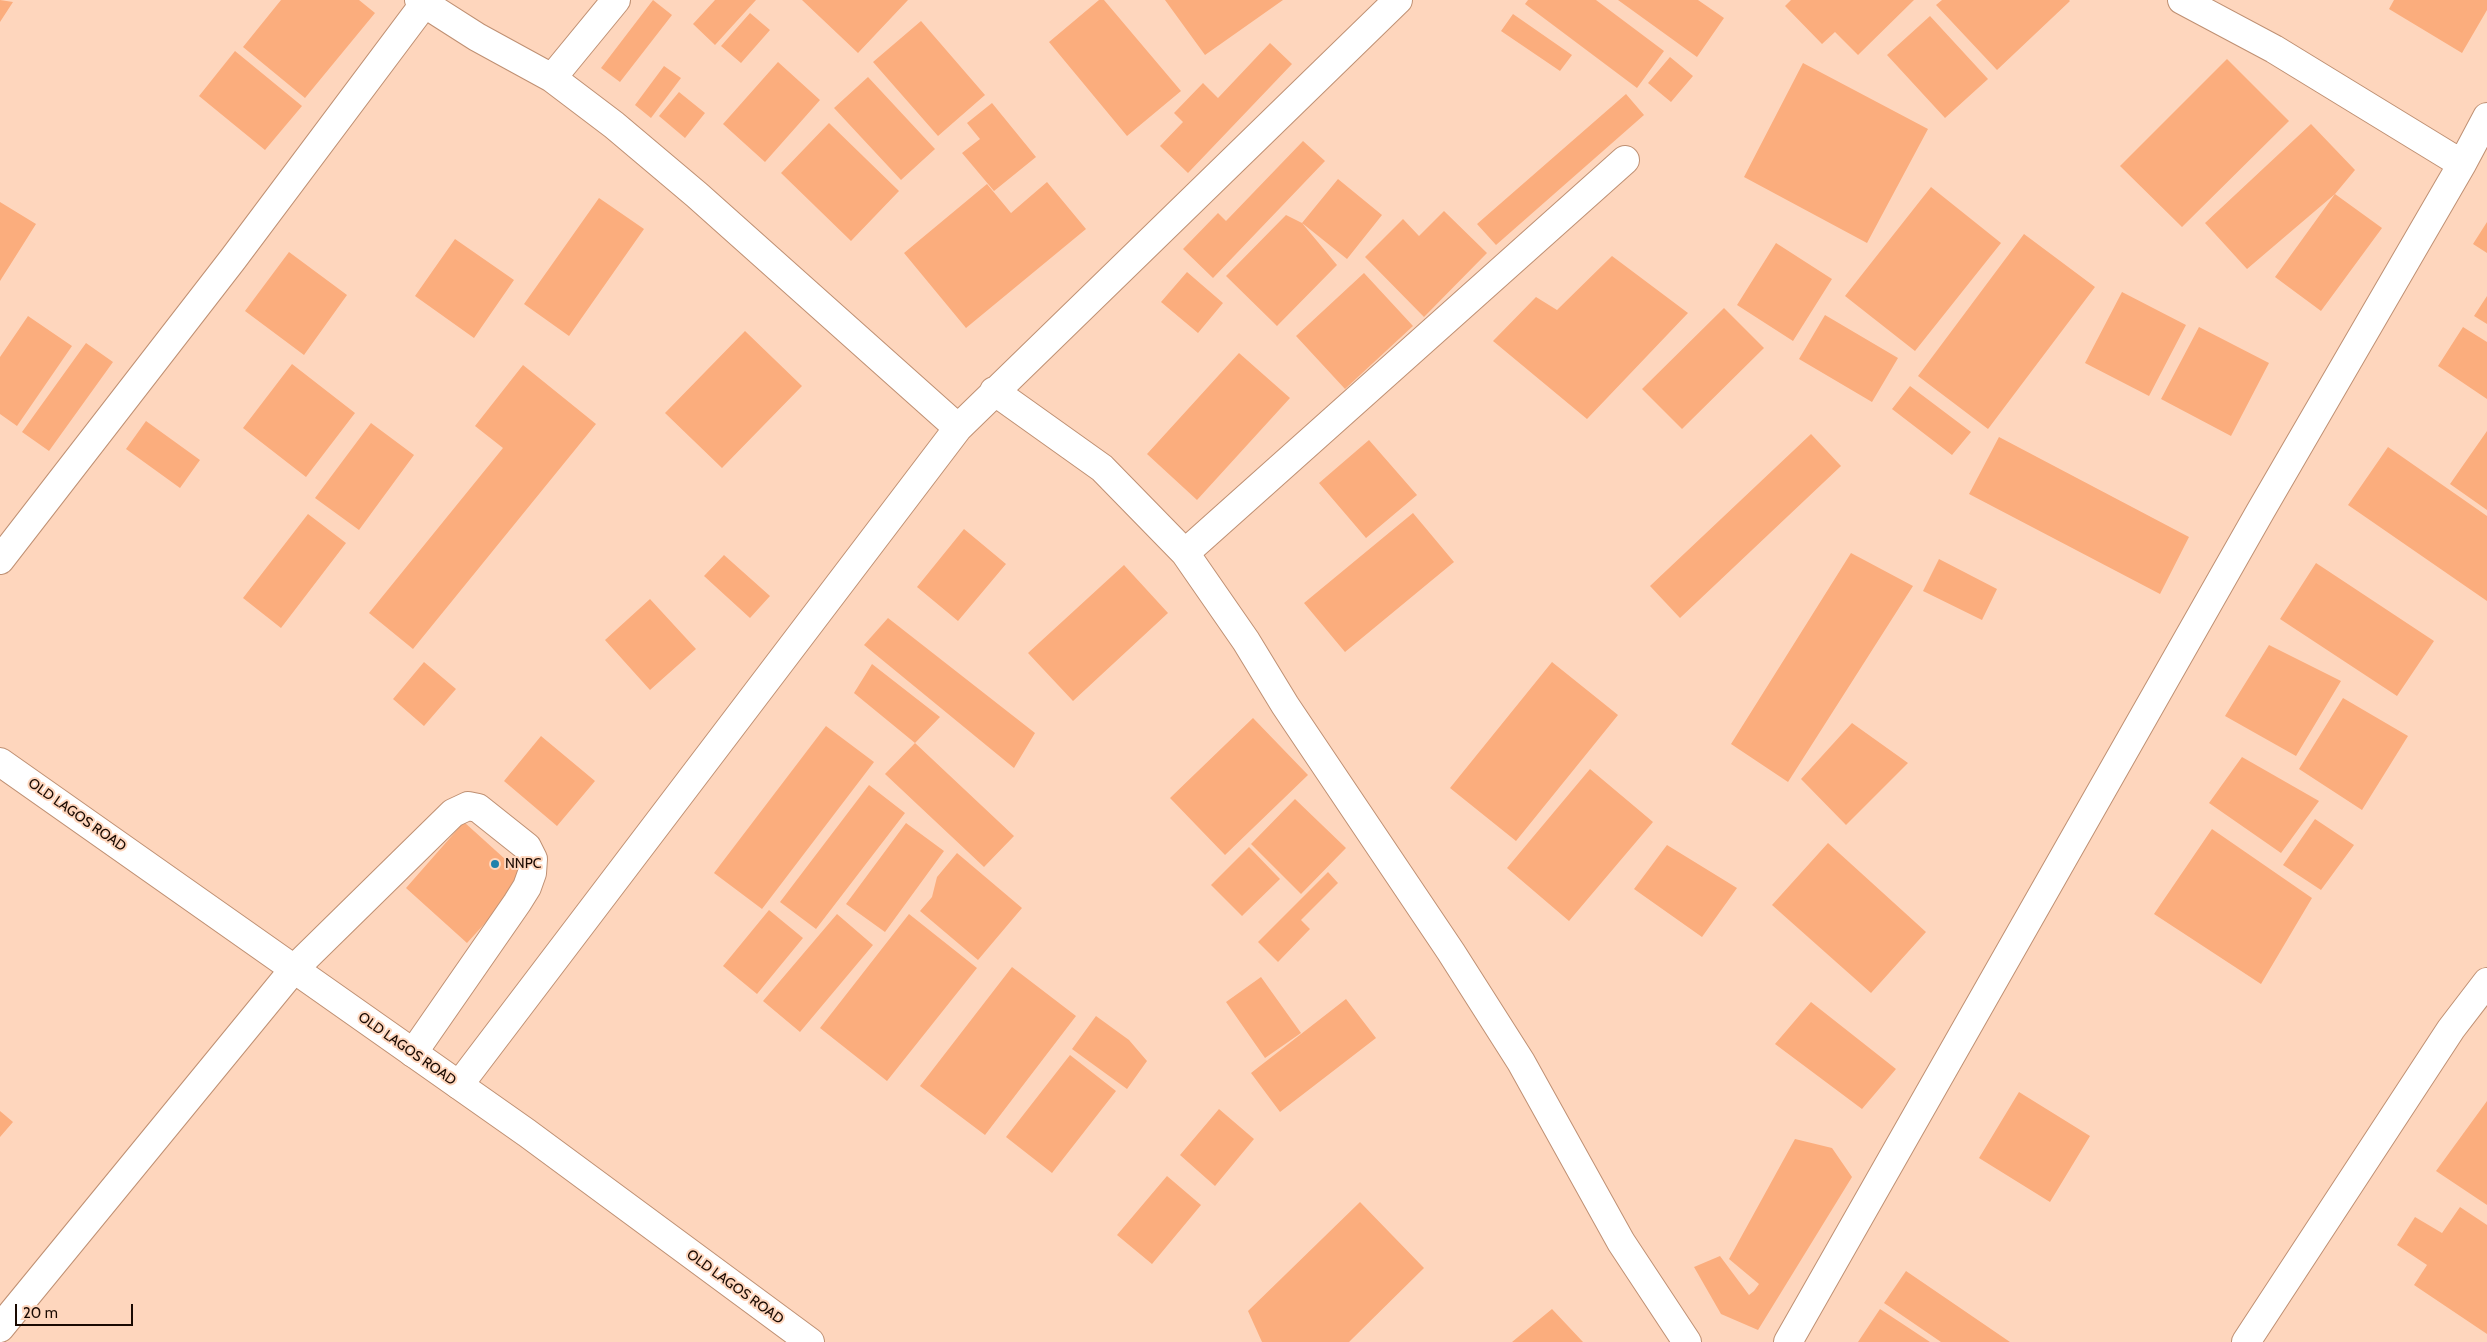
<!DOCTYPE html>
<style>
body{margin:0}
#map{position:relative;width:2487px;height:1342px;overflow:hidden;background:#fed6bd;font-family:Cabin,sans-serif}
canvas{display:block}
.scale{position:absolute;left:15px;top:1304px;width:118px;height:22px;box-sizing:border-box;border:2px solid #1a0a02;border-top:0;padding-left:6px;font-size:15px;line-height:18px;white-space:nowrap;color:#1a0a02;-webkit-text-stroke:4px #fed6bd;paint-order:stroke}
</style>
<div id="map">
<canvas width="2487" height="1342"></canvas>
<div class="scale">20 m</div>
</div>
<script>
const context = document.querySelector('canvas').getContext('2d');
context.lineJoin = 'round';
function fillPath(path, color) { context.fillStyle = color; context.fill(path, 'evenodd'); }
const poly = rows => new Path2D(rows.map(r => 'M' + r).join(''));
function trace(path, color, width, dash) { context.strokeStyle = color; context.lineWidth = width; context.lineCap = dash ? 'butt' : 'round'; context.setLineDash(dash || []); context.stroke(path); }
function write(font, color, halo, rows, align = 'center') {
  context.font = font + ' Cabin,sans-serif'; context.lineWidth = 4; context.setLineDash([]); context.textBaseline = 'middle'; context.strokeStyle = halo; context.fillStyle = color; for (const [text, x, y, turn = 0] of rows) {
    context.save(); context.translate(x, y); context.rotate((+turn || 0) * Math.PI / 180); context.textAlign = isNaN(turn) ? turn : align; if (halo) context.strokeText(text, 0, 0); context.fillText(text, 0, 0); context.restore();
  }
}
fillPath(poly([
 [0,0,13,2,0,22],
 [281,0,359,0,375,13,305,98,243,47],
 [653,0,672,15,620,82,601,68],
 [715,0,756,0,715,45,693,24],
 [802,0,908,0,858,53],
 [1099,0,1104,0,1181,91,1127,136,1049,42],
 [1165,0,1283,0,1205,55],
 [1528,0,1596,0,1664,51,1637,88,1525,4],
 [1618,0,1698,0,1724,18,1697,57],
 [1791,0,1914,0,1858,55,1835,32,1822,44,1785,6],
 [1942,0,2069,0,2070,1,1997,70,1936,5],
 [2394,0,2487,0,2487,10,2462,53,2389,9],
 [750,13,770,30,741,63,721,46],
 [1513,14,1572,55,1560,71,1501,31],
 [1930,16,1988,79,1945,118,1887,55],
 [921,21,985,95,938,136,873,62],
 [1270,43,1292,64,1188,173,1160,146,1183,122,1174,113,1203,83,1218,98],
 [235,51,302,106,265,150,199,96],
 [1670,57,1693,76,1671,102,1648,83],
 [2227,59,2289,121,2182,227,2120,166],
 [778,62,820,100,765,162,723,124],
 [1803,63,1928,129,1867,243,1744,177],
 [664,66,681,78,651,118,635,105],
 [868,77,935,149,901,180,834,108],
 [679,92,705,113,685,138,659,116],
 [1626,94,1644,115,1496,245,1477,224],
 [992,103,1036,157,994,191,962,153,980,139,967,123],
 [829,123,899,191,851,241,781,173],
 [2311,124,2355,170,2335,194,2247,269,2205,223],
 [1303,141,1325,161,1213,278,1183,249,1218,213,1226,221],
 [1338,179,1382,215,1347,259,1302,223],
 [1047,182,1086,229,966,328,904,253,987,184,1011,213],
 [1931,187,2001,243,1915,351,1845,296],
 [2335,194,2382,228,2321,311,2275,277],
 [599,198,644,229,569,336,524,304],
 [0,202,36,224,0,281],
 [1444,211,1487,253,1424,317,1365,257,1403,219,1419,236],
 [1286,215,1302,223,1337,265,1277,326,1226,276],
 [2487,222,2487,253,2473,244],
 [2024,234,2095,287,1988,429,1918,376],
 [455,239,514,280,474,338,415,296],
 [1776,243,1832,279,1793,341,1737,305],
 [289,252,347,295,304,355,245,311],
 [1612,256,1688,313,1587,419,1493,341,1536,297,1557,310],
 [1187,272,1223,303,1198,333,1161,302],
 [1364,273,1413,326,1345,389,1296,336],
 [2122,292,2186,325,2149,396,2085,363],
 [2487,296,2487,324,2474,316],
 [1724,308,1764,348,1682,429,1642,389],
 [1825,315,1898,358,1872,402,1799,359],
 [28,316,72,346,17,426,0,414,0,357],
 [2199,327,2269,363,2231,436,2161,399],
 [2463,327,2487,342,2487,399,2438,366],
 [745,331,802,386,722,468,665,413],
 [86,343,113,362,49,451,22,432],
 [1239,353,1290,398,1197,500,1147,454],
 [292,364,355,413,306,477,243,428],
 [523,365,596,424,413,649,369,613,503,448,475,426],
 [1910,386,1971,432,1952,455,1892,409],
 [146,421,200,460,180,488,126,449],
 [371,423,414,455,359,530,315,498],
 [2487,431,2487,510,2450,484],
 [1811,434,1841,466,1680,618,1650,586],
 [1999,437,2189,537,2160,594,1969,494],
 [1369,440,1417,495,1366,538,1319,483],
 [2388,447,2487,516,2487,601,2348,505],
 [1413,513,1454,562,1345,652,1304,603],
 [308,514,346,543,281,628,243,598],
 [964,529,1006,564,958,621,917,587],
 [1851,553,1913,586,1788,782,1731,744],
 [724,555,770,596,750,618,704,576],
 [1939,559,1997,589,1982,620,1923,591],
 [2316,563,2434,641,2397,696,2280,619],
 [1124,565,1168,613,1073,701,1028,653],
 [650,599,696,649,650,690,605,640],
 [888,618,1035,733,1014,768,864,645],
 [2269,645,2341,681,2296,756,2225,716],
 [424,662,456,689,424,726,393,699],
 [1552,662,1618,715,1516,841,1450,788],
 [872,664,940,717,915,743,854,693],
 [2343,698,2408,736,2362,810,2299,769],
 [1253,718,1308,775,1225,855,1170,798],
 [1852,723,1908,763,1846,825,1801,779],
 [826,726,874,762,762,909,714,873],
 [541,736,595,781,557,826,504,781],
 [915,743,1014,836,984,867,885,774],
 [2242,757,2319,801,2281,853,2209,803],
 [1590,769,1653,822,1569,921,1507,868],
 [869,785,905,813,816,929,780,902],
 [1295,799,1346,848,1301,894,1251,844],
 [2315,819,2354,845,2321,890,2283,865],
 [464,822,526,878,467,943,406,888],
 [906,823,944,851,885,932,846,904],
 [2212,829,2312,898,2261,984,2154,914],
 [1828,843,1926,932,1871,993,1772,905],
 [1667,845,1737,888,1702,937,1634,889],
 [1249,847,1280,879,1242,916,1211,885],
 [957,853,1022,908,978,960,920,911,932,897,937,877],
 [1328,872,1338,883,1301,920,1310,929,1278,962,1258,942],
 [769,910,803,938,757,994,723,966],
 [837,914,873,945,800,1032,763,1001],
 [909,914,977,968,887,1081,820,1028],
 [1012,967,1076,1016,985,1135,920,1086],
 [1261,977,1301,1033,1265,1058,1226,1002],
 [1346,999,1376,1038,1280,1112,1251,1073],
 [1811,1002,1896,1069,1862,1109,1775,1044],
 [1096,1016,1129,1040,1147,1061,1127,1089,1072,1049],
 [1070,1055,1116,1091,1052,1173,1006,1137],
 [2019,1092,2090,1136,2050,1202,1979,1158],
 [2487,1101,2487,1205,2436,1171],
 [1219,1109,1254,1139,1215,1186,1180,1155],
 [0,1111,13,1122,0,1137],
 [1795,1139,1832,1148,1852,1177,1758,1330,1721,1314,1694,1267,1720,1256,1749,1295,1754,1291,1759,1284,1729,1259],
 [1167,1176,1201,1205,1152,1264,1117,1235],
 [1360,1202,1424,1268,1349,1342,1262,1342,1248,1311],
 [2460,1207,2487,1225,2487,1334,2414,1285,2427,1265,2397,1245,2415,1217,2442,1233],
 [1906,1271,2010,1342,1941,1342,1884,1303],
 [1552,1309,1583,1342,1512,1342],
 [1880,1309,1930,1342,1858,1342]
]), '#fbad7d');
const minor = poly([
 [419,0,477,37,552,78,614,125,697,195,958,428],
 [2182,0,2274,49,2462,164],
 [552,78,616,0],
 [994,391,1102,468,1185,553,1246,641,1285,705,1451,952,1521,1062,1621,1242,1687,1342],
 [1185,553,1625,160],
 [0,560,233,259,424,4],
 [459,1085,958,428,1398,0],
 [0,1328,294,969,453,813,468,806,478,808,527,847,533,859,532,873,527,887,517,903,413,1053],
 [1788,1342,2260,512,2462,164,2487,117],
 [2246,1342,2451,1029,2487,982]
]);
const major = poly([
 [0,762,527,1133,810,1342]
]);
trace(minor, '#bf9073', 30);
trace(major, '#bf9073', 30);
trace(minor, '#fff', 28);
trace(major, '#fff', 28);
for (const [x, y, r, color] of [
 [495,864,5,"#1f81ac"]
]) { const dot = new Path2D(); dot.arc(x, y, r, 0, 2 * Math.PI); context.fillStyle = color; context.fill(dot); trace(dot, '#fed6bd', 2); }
write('14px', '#1a0a02', '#fed6bd', [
 ["OLD LAGOS ROAD",77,815,35],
 ["OLD LAGOS ROAD",407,1049,35],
 ["OLD LAGOS ROAD",735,1287,36]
]);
write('14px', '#1a0a02', '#fed6bd', [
 ["NNPC",505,864]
], 'left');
</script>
